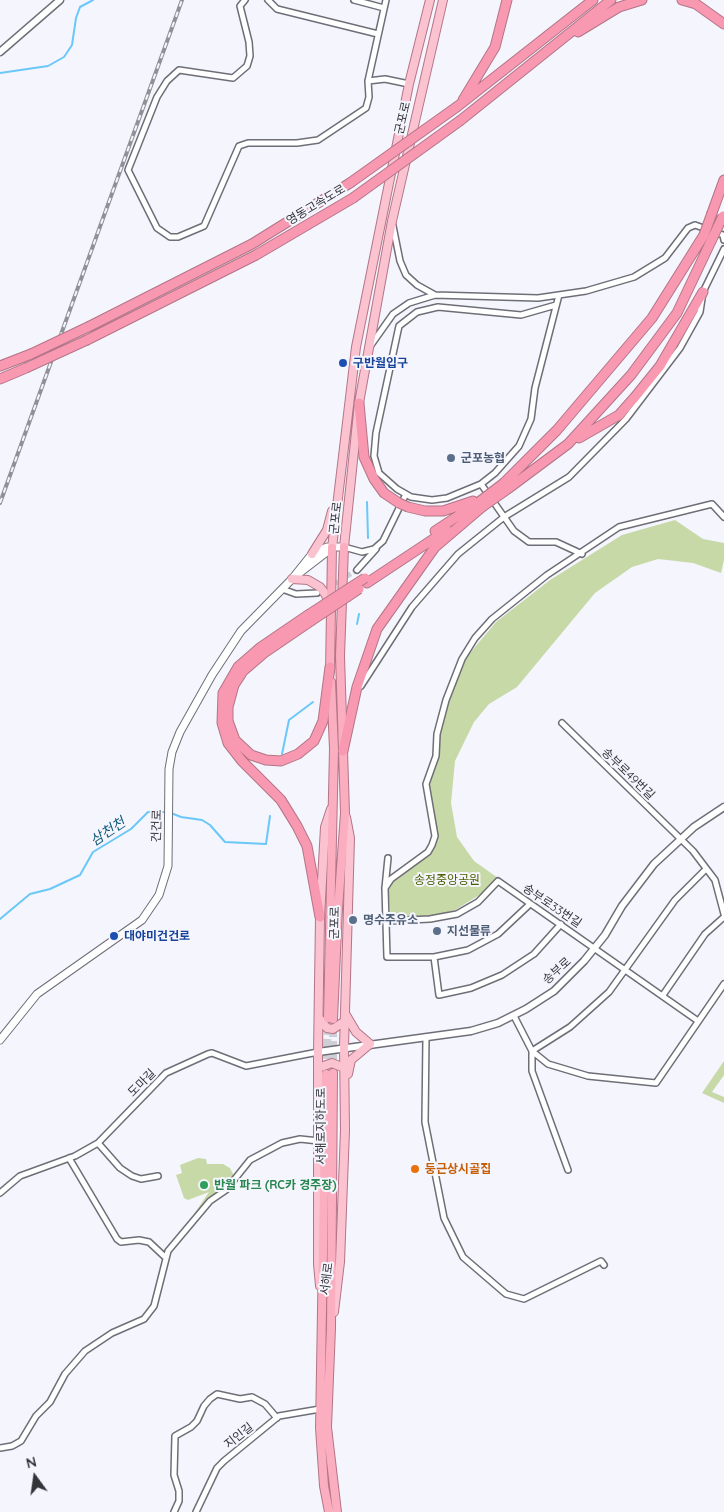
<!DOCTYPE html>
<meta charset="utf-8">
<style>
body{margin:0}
#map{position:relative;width:724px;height:1512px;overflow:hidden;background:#f5f5fe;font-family:Quicksand,sans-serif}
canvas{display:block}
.north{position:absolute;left:10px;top:1452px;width:50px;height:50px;-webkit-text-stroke:4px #f5f5fe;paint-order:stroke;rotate:346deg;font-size:14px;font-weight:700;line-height:20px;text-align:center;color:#333338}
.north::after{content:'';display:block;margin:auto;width:18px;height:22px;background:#333338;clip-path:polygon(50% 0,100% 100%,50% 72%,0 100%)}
</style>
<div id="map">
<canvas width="724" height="1512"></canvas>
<div class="north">N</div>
</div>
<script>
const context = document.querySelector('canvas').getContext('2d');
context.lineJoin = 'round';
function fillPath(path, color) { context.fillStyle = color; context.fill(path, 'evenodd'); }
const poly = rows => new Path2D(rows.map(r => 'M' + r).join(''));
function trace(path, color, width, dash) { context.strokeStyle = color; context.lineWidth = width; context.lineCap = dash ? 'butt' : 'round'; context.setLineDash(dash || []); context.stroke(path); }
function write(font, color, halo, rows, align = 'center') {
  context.font = font + ' Quicksand,"Noto Sans KR",sans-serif'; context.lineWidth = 4; context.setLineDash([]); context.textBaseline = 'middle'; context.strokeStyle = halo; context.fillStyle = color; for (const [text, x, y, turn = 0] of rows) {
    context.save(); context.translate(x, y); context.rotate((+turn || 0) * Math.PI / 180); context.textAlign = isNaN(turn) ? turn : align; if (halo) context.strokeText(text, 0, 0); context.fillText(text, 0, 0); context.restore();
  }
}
fillPath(poly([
 [675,520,703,539,724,543,724,560,721,573,693,563,658,559,632,567,595,593,517,687,489,704,474,722,455,761,451,803,457,837,474,861,498,878,489,889,455,910,430,917,391,918,388,889,392,882,431,853,436,845,438,835,428,784,439,757,440,735,448,702,464,660,496,622,550,580,622,535],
 [724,1061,724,1075,712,1092,724,1097,724,1103,702,1093],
 [198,1158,206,1159,207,1164,223,1164,230,1168,234,1176,232,1180,221,1192,215,1194,196,1215,194,1214,209,1192,188,1200,184,1198,176,1175,182,1173,180,1165]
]), '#c7d9a6');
trace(poly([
 [0,73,48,66,64,57,72,45,76,18,80,7,93,0],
 [367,502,368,538],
 [357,624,359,614],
 [282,754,289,720,313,702],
 [171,813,181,817,202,820,210,825,225,842,266,844,270,816],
 [0,919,30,894,50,889,80,875,93,852,131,829,148,812,166,812]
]), '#6ac8f8', 2);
trace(poly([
 [321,592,357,570]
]), '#ceced6', 5, [5, 2.5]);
trace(poly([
 [326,1071,328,1023],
 [333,1073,333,1019]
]), '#ceced6', 8, [8, 4]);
const minor = poly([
 [245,0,240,6,249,42,250,56,247,66,233,78,179,70,167,81,157,97,128,170,157,228,170,237,178,237,204,226,239,146,248,143,297,143,318,140,366,108,369,97,368,81,386,0],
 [268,0,277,9,378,34],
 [354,0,384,8],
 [368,81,385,79,409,84],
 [393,226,400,261,406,275,417,285,435,295],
 [556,305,521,315,438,307,417,312,399,326,376,433,374,456,379,473,397,489,411,497,432,500,447,498,481,484,495,473,519,446,531,419,535,388,559,295],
 [371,345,393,314,409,303,435,295,538,298,586,291,634,277,665,258,688,228,695,225,723,235,724,240],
 [481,484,514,531,529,542,556,542,582,554],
 [344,547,362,552,374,549,383,541,406,494],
 [357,570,376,549],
 [282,589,296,594,317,593],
 [361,686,412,607,458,554,504,517,569,477,626,419,680,348,700,312,703,292,724,249],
 [562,723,693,851,715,880,724,914],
 [388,858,385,888,387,957,434,957,468,950,498,934,530,904],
 [385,888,391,879,428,852,432,845,435,836,426,784,436,756,437,734,446,700,462,659,475,638,492,619,547,575,619,527,712,504,724,517],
 [387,921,430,919,457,914,478,902,498,881,698,1021],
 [434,957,439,995,471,988,502,975,534,954,561,924],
 [663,995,705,934,724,917],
 [514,1016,532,1051,548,1064,588,1076,656,1083,724,984],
 [426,1037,425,1122,444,1218,463,1257,506,1294,524,1299,601,1261,604,1265],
 [98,1143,120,1168,132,1176,141,1179,158,1176],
 [69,1158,117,1239,121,1242,139,1240,149,1242,165,1257],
 [568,1170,532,1071,532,1051,570,1027,609,992,675,900,706,869],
 [0,1193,20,1176,75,1156,98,1143,166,1073,208,1054,212,1053,246,1066,318,1052],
 [0,1448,12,1446,21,1441,36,1416,50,1402,65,1374,85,1351,112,1333,144,1319,154,1306,168,1251,210,1201,226,1190,250,1160,282,1143,300,1139,319,1141],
 [174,1512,179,1501,179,1491,174,1475,175,1436,191,1427,197,1421,204,1406,210,1399,217,1394,240,1399,252,1397,265,1404,277,1418],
 [196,1512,217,1468,224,1461,279,1416,320,1409]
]);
const tertiary = poly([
 [0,52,60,0],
 [318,1052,471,1031,498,1023,526,1009,554,991,584,961,605,935,622,906,654,864,694,827,724,807]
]);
const secondary = poly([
 [293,578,332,548],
 [0,1040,37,994,142,920,159,895,168,866,169,769,172,752,180,732,212,675,241,631,292,579,312,554,327,547,344,547]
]);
const primary = poly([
 [344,547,359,403,392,221,443,0],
 [332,548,356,347,409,84,430,0],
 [312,554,327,530,332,511,335,510],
 [292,579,308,580,320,587,326,595,329,608],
 [346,1015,356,1032,370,1044,351,1060,348,1074],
 [319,1018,327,1028,333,1029,345,1021],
 [318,1068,332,1063,344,1068],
 [320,1286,318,1264,318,1052,320,917,325,827,331,809],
 [334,1312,340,1262,345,1130,344,1047,350,838,346,817]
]);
const trunk = poly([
 [330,671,332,548],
 [328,1018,334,749,331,682],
 [333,1019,338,909,345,813,340,656,344,547],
 [333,1073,331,1328,327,1427,337,1512],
 [326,1074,320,1428,324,1486,329,1512]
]);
const motorway = poly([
 [682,0,696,4,724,24],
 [578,32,619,7,642,0],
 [463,100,495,47,507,0],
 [458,106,593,0],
 [461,120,611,0],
 [712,213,724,180],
 [90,326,252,244,350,183],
 [87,340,256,255,353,198],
 [0,366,31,354],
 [0,379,26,368],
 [359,403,364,457,374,479,384,493,399,503],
 [579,438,619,415,635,397,660,366,703,292],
 [504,483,557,430,652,318,704,235],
 [509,488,568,444,631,375,677,313,713,237],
 [408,507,425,511,443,511,473,501],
 [435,531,479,502],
 [367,583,447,530],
 [308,615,261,647,238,667,223,693,222,723,228,743,242,761,281,800,297,826,307,846,320,917],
 [311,621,264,653,243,671,234,685,228,707,228,721,235,740,251,755,266,760,281,761,298,754,314,741,323,721,330,667],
 [343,751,357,687,377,629,435,547,482,507]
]);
trace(minor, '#6e6e77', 8);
trace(tertiary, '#6e6e77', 9);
trace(secondary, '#6e6e77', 9);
trace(primary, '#b37587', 10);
trace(trunk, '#b37587', 10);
trace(motorway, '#b37587', 11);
trace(minor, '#fff', 5);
trace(tertiary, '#fff', 6);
trace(secondary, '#fff', 7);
trace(primary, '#fbc2d0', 8);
trace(trunk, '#faaec0', 8);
trace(motorway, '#f899b1', 9);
const rail = poly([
 [0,503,182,0]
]);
trace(rail, '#909097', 4);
trace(rail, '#f5f5fe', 2, [5.5]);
const motorwayBridge = poly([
 [350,183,458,106],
 [353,198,461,120],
 [704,235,712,213],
 [713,237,723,216],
 [31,354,90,326],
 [26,368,87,340],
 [479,502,504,483],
 [399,503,408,507],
 [482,507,509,488],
 [308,615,365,578],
 [311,621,359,589]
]);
trace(motorwayBridge, '#b37587', 11, []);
trace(motorwayBridge, '#f899b1', 9);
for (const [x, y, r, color] of [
 [343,363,5,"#1a4fb4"],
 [451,458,5,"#5c6f8a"],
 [353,920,5,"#5c6f8a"],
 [437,931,5,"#5c6f8a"],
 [114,936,5,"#1a4fb4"],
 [415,1169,5,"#e8710a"],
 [204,1185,5,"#2e9e5b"]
]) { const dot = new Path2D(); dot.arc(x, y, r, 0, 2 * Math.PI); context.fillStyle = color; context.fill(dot); trace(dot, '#f5f5fe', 2); }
write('12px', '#333338', '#f5f5fe', [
 ["군포로",403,118,-77],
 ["영동고속도로",316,205,-31],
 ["군포로",336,518,-84],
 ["송부로49번길",628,774,44],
 ["건건로",157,826,-89],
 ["송부로33번길",552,906,34],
 ["군포로",335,923,-89],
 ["송부로",557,971,-42],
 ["도마길",142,1083,-45],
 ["서해로지하도로",321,1126,-90],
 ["서해로",327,1279,-83],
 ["지인길",239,1436,-38]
]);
write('bold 12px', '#164399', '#f5f5fe', [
 ["구반월입구",353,363],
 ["대야미건건로",124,936]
], 'left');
write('bold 12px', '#4e5e75', '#f5f5fe', [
 ["군포농협",461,458],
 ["명수주유소",363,920],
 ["지선물류",447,931]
], 'left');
write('12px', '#4a6000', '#f5f5fe', [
 ["송정중앙공원",447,880]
]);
write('bold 12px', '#c56008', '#f5f5fe', [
 ["둥근상시골집",425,1169]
], 'left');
write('bold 12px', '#27864d', '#f5f5fe', [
 ["반월 파크 (RC카 경주장)",214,1185]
], 'left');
write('italic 14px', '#0d5979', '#f5f5fe', [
 ["삼천천",108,832,-34]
]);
</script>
